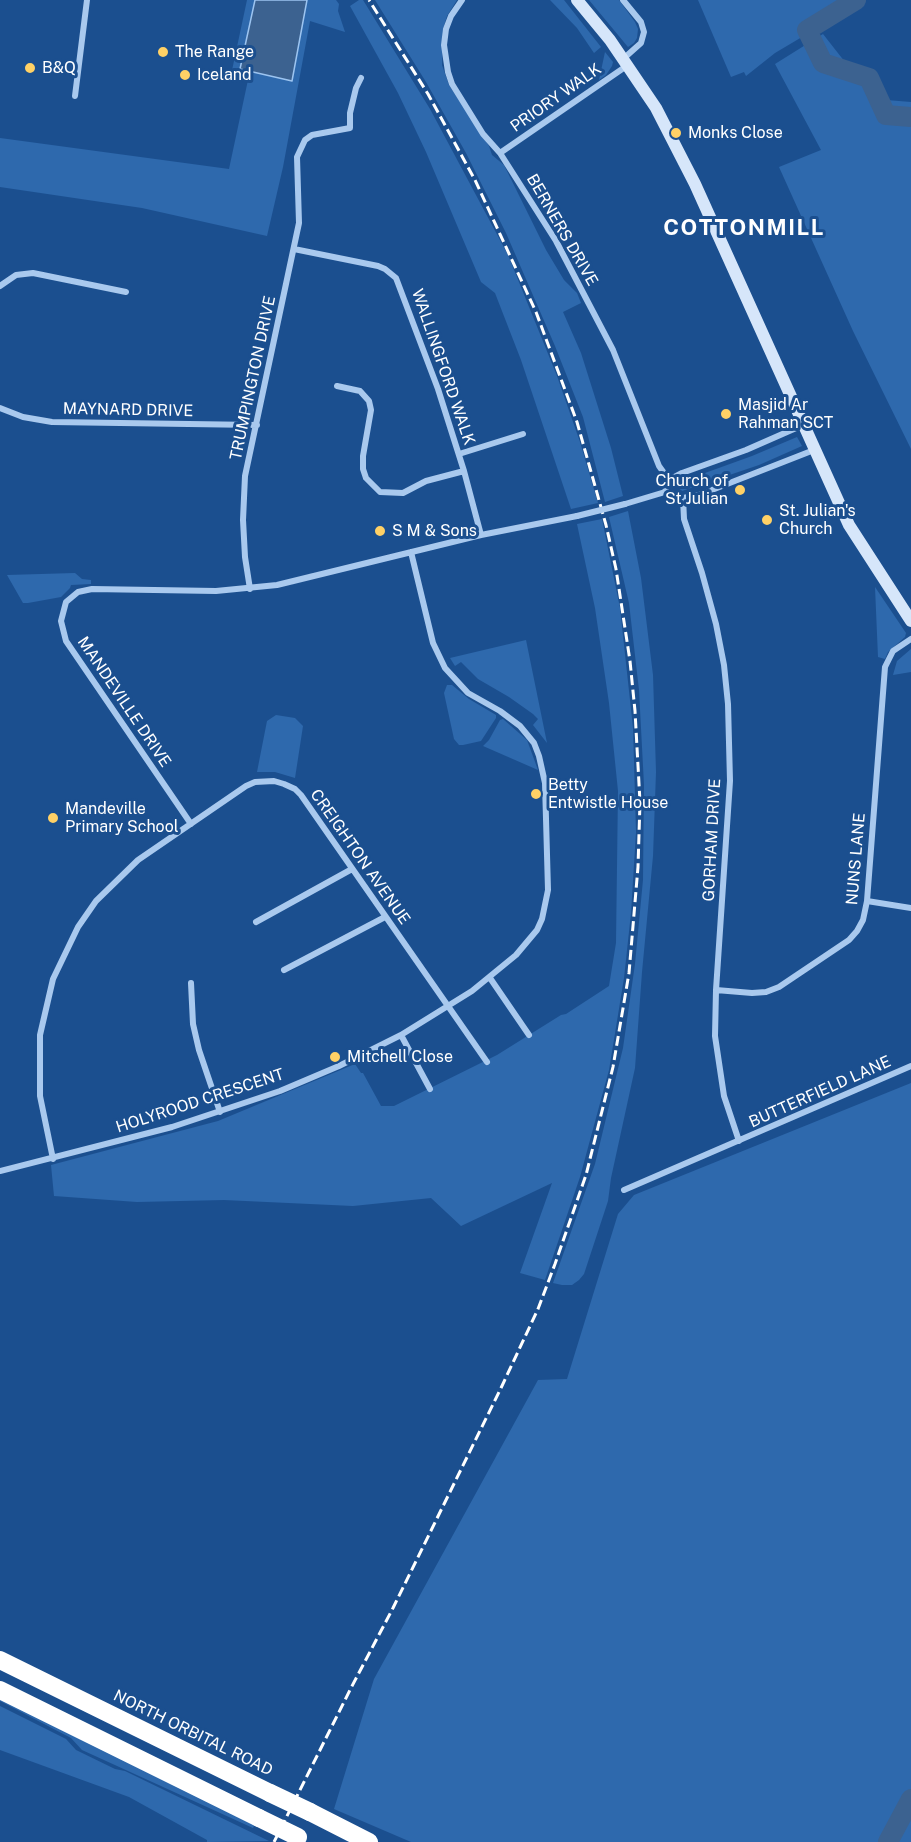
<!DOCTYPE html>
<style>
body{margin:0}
canvas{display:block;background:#1b4f8f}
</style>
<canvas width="911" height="1842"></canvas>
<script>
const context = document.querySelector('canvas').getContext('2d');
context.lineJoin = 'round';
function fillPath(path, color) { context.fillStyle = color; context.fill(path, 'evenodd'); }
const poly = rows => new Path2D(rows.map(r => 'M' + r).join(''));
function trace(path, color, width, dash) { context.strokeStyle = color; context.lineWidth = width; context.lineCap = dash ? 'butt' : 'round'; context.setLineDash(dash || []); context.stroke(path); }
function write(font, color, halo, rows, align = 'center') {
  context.font = font + ' "Public Sans",sans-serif'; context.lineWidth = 6; context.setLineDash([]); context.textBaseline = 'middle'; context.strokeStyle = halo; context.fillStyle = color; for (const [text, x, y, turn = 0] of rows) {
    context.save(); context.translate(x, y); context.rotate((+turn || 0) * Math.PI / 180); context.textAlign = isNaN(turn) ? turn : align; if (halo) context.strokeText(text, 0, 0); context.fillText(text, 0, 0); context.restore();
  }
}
fillPath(poly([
 [247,0,336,0,339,4,338,11,345,32,310,21,283,167,267,236,142,208,0,187,0,138,229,169,248,80,231,75],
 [359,0,363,0,430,109,508,255,557,376,580,442,598,503,571,509,521,360,495,293,481,282,426,152,398,93,350,6],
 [375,0,457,0,447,16,443,29,442,65,449,85,489,146,492,155,504,165,546,250,564,280,577,293,581,303,563,312,581,353,611,448,623,496,605,502,583,417,555,346,506,233,466,153,426,82],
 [550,0,564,0,601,47,594,53,577,28],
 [589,0,619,0,635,22,638,29,637,38,634,43,628,47],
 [698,0,852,0,806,29,807,34,775,53,746,76,744,72,731,77],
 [823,34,874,99,911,102,911,449,853,331,779,167,821,150,775,64],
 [605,52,613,62,612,66,606,75,599,80],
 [797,437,802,446,759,465,682,491,678,488,680,482,752,456],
 [628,511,641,578,653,675,656,772,653,856,642,972,635,1068,611,1178,608,1201,584,1274,579,1280,572,1285,562,1285,553,1283,595,1164,623,1048,635,964,643,880,644,785,639,690,629,603,609,517],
 [602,519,620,608,633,728,636,832,631,913,624,978,609,1070,580,1177,545,1280,520,1273,552,1183,461,1226,431,1198,353,1206,224,1200,137,1202,54,1196,51,1165,218,1121,355,1064,361,1073,363,1073,381,1106,394,1106,497,1055,561,1015,566,1014,609,986,616,943,618,791,609,703,595,608,577,524],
 [75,573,82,579,91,580,91,584,71,585,70,588,61,597,28,603,23,603,7,575],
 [875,587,906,633,905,637,888,652,885,659,878,657],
 [526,640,547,743,533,725,538,719,533,714,509,697,478,679,461,662,455,666,450,658],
 [911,649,911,672,893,675,897,661],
 [447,685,452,685,469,699,496,715,496,718,481,741,463,745,459,745,454,739,444,693],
 [276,715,295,718,303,726,295,778,275,772,257,772,267,721],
 [503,719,527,740,538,770,483,746,489,740,500,720],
 [911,1083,911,1842,411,1842,334,1809,374,1679,538,1380,567,1379,618,1214,634,1195],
 [0,1696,255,1823,253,1828,82,1750,71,1738,0,1701],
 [0,1706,66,1739,76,1750,115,1769,125,1771,269,1841,207,1842,207,1840,129,1797,0,1750]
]), '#2e69ad');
const water = poly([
 [255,0,307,0,292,81,240,69,255,0]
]);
fillPath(water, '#3c6290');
trace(water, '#9cc4f0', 1.5);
trace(poly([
 [856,0,807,30,823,63,869,78,886,115,911,117],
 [888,1842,911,1799]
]), '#3c6290', 20);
trace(poly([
 [462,0,451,16,446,29,444,45,448,72,452,84,483,134,500,153,556,241,613,350,659,466,669,480],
 [623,0,641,22,644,32,641,43,623,59],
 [75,96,87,0],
 [500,153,628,65],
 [294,249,378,266,385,269,396,278,438,389,464,471,481,535],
 [0,286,16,275,33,273,126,292],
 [337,386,360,391,369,401,371,410,363,456,363,469,366,478,380,492,403,493,426,481,464,471],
 [0,408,23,417,52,422,257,425],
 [459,454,523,434],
 [665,492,674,496,683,498,699,495,814,450],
 [665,492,669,480,682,473,746,450,803,425],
 [683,498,684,519,702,573,716,624,724,665,728,704,730,781,716,990,715,1036,724,1096,739,1141],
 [625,504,665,492],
 [250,589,245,557,243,520,245,476,299,223,297,157,305,140,312,135,350,128,350,113,356,88,361,78],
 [191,824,66,641,61,621,66,602,78,592,92,589,216,591,277,585,481,535,577,516],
 [867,901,911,908],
 [256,922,352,869],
 [284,970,385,917],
 [490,978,529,1035],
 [191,983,193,1024,199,1050,220,1112],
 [716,990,752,993,766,992,779,987,849,940,857,931,863,920,867,901,885,667,893,651,911,639],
 [401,1035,430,1089],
 [53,1159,40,1096,40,1035,53,979,78,927,96,901,138,860,246,786,255,782,274,781,284,784,295,789,301,795,487,1062],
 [0,1171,172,1127,280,1091,339,1066,401,1035,472,991,516,955,537,930,542,919,548,890,545,783,539,756,534,743,520,726,500,711,468,693,445,668,433,643,411,552],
 [624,1190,911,1066]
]), '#a9c9ee', 6);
trace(poly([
 [577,0,610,40,656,108,695,184,849,525,911,621]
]), '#d6e6fa', 12);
trace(poly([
 [0,1660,270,1793],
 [0,1690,259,1818],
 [310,1812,369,1842]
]), '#fff', 18);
trace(poly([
 [274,1842,351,1688,393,1608,501,1388,538,1309,555,1264,586,1175,613,1067,629,973,638,867,640,802,635,711,630,661,616,569,606,525,577,422,536,312,475,180,428,94,369,0]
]), '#fff', 3, [10, 4.5]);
trace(poly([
 [577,516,625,504]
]), '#a9c9ee', 6);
trace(poly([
 [270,1793,310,1812],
 [259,1818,298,1837]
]), '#fff', 18);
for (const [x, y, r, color] of [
 [163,52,6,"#ffd166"],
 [30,68,6,"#ffd166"],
 [185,75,6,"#ffd166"],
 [676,133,6,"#ffd166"],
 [726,414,6,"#ffd166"],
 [740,490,6,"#ffd166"],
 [767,520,6,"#ffd166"],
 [380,531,6,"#ffd166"],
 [536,794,6,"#ffd166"],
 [53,818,6,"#ffd166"],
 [335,1057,6,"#ffd166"]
]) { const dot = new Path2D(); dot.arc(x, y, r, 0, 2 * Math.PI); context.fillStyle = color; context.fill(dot); trace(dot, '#1b4f8f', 2); }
write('16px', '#fff', '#1b4f8f', [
 ["The Range",175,52],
 ["B&Q",42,68],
 ["Iceland",197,75],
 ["Monks Close",688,133],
 ["Masjid Ar",738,405],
 ["Rahman SCT",738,423],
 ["Church of",728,481,"right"],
 ["St Julian",728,499,"right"],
 ["St. Julian's",779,511],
 ["Church",779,529],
 ["S M & Sons",392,531],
 ["Betty",548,785],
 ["Entwistle House",548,803],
 ["Mandeville",65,809],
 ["Primary School",65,827],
 ["Mitchell Close",347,1057]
], 'left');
write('16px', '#fff', '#1b4f8f', [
 ["PRIORY WALK",556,98,-35],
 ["BERNERS DRIVE",562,230,60],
 ["WALLINGFORD WALK",443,367,71],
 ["TRUMPINGTON DRIVE",253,378,-78],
 ["MAYNARD DRIVE",128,410,1],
 ["MANDEVILLE DRIVE",124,702,56],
 ["GORHAM DRIVE",712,840,-87],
 ["CREIGHTON AVENUE",360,857,55],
 ["NUNS LANE",856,859,-85],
 ["BUTTERFIELD LANE",820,1092,-24],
 ["HOLYROOD CRESCENT",200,1101,-18],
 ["NORTH ORBITAL ROAD",193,1733,26]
]);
context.letterSpacing = '1.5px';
write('bold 22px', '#fff', '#1b4f8f', [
 ["COTTONMILL",744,228]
]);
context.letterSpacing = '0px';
</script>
